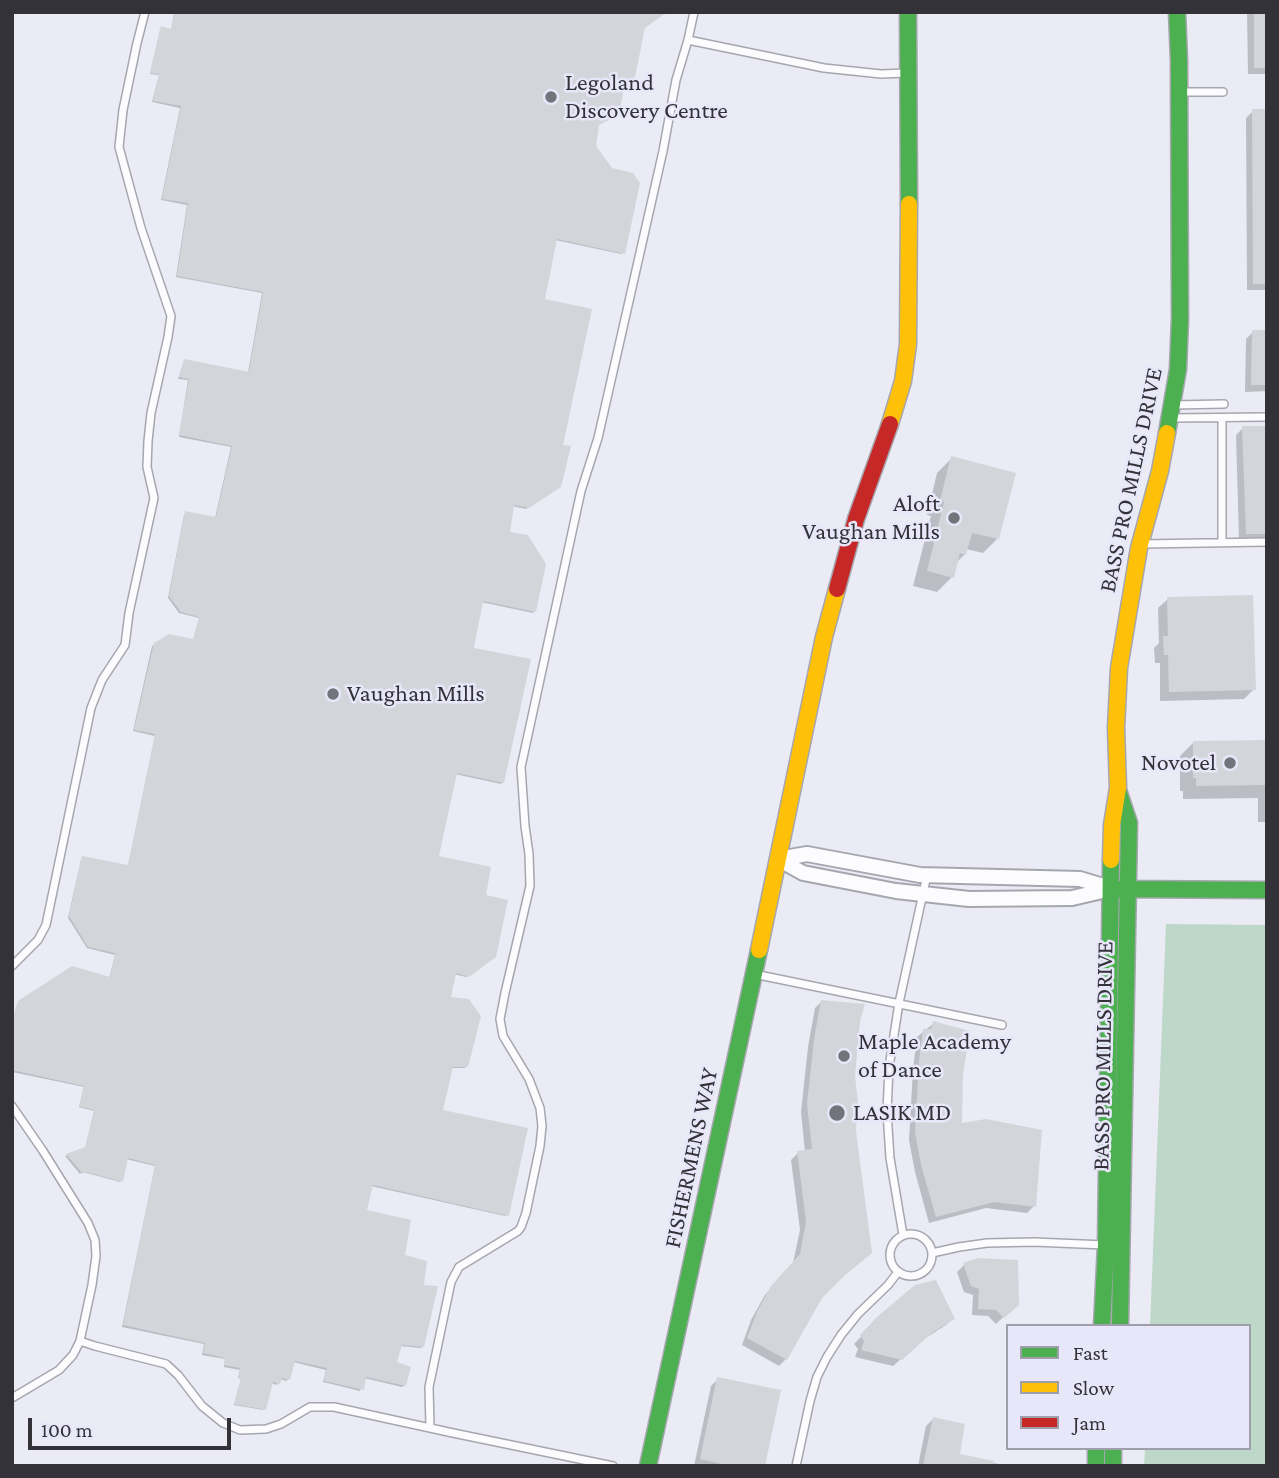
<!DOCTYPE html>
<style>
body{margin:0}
#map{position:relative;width:1279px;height:1478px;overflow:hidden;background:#ebebf5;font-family:"Crimson Pro",serif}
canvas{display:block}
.frame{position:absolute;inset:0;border:14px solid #333239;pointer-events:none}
.legend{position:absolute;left:1006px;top:1324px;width:245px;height:126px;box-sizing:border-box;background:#e7e7f9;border:2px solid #9f9fac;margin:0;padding:9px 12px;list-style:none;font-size:21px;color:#333239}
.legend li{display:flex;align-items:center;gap:14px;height:35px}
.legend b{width:35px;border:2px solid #9f9fac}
.scale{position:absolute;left:28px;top:1418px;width:203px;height:32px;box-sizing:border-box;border:4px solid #333239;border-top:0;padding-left:9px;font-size:21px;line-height:24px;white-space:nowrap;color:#333239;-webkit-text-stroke:5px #e7e7f9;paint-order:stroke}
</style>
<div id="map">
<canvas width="1279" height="1478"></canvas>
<div class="frame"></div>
<ul class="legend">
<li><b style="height:9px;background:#4caf50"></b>Fast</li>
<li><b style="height:9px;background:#ffc107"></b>Slow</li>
<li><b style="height:9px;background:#c62828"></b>Jam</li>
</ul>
<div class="scale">100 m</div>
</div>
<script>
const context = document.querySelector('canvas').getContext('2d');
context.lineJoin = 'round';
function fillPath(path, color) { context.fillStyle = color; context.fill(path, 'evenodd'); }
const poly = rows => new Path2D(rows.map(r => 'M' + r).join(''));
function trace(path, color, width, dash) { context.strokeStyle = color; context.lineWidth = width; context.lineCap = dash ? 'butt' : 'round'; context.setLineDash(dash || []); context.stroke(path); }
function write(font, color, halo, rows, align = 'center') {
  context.font = font + ' "Crimson Pro",serif'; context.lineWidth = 5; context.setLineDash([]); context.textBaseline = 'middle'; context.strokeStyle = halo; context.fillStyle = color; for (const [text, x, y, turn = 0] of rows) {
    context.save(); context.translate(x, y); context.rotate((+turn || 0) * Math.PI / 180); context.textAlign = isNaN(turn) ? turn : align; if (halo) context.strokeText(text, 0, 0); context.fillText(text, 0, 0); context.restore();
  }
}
fillPath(poly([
 [1166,924,1267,925,1267,1466,1144,1466,1145,1448,1249,1448,1249,1326,1150,1326]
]), '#bdd8c9');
fillPath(poly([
 [174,12,643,28,623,83,598,125,594,147,623,253,621,254,555,240,543,300,561,447,557,488,526,509,512,506,508,534,534,611,533,613,481,602,472,650,503,782,501,784,455,774,437,857,484,896,493,958,466,977,454,974,449,999,466,1066,465,1068,451,1068,441,1111,507,1215,505,1216,371,1186,365,1211,403,1256,422,1286,423,1346,421,1348,400,1346,395,1364,404,1386,402,1387,364,1378,360,1391,323,1382,326,1370,293,1362,287,1381,280,1379,277,1385,271,1383,263,1410,234,1405,241,1379,238,1378,240,1370,224,1367,225,1359,202,1355,204,1344,122,1327,155,1166,126,1159,120,1182,83,1172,80,1174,65,1156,85,1150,94,1111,79,1107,84,1087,12,1072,12,1015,14,1016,17,1005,19,1003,109,979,115,955,87,948,68,918,81,860,128,866,155,736,133,731,152,646,155,644,193,641,199,618,179,613,168,598,184,515,186,513,215,518,231,447,179,437,188,380,178,379,184,361,248,373,262,293,176,277,187,205,161,200,180,108,152,102,159,75,150,74,160,30,162,28,171,31],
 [1247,12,1267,12,1267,74,1248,74],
 [1253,111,1267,111,1267,290,1247,290,1246,118],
 [1253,332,1267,332,1267,391,1245,392,1246,339],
 [1243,428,1267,428,1267,540,1239,540,1236,435],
 [952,458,997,539,983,553,966,549,965,554,955,564,952,577,937,592,913,586,931,516,927,515,937,473],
 [1168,599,1254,689,1244,699,1160,701,1160,663,1155,663,1154,648,1159,643,1158,608],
 [1267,742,1267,822,1258,822,1258,798,1183,799,1183,791,1180,791,1180,756,1193,743],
 [822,1001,858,1021,835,1283,821,1297,786,1359,779,1366,742,1345,751,1320,765,1295,793,1263,800,1230,791,1160,798,1153,805,1152,801,1112,808,1047,815,1008],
 [934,1023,961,1074,960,1126,1034,1206,1027,1213,986,1208,929,1223,915,1172,909,1140,913,1069,917,1037],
 [964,1265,1017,1304,996,1324,988,1316,972,1315,973,1295,964,1292,957,1272],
 [879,1318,953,1318,946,1325,924,1339,893,1366,855,1357,858,1349,854,1344],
 [718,1379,764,1466,694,1466,711,1386],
 [933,1419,958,1455,1007,1466,918,1466,926,1426]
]), '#0003');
fillPath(poly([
 [174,12,667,12,645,28,635,77,625,83,619,115,599,125,596,146,612,168,633,173,640,183,625,254,557,239,545,299,592,309,563,445,571,446,561,487,529,508,514,505,510,532,528,535,546,564,536,612,483,601,474,648,531,659,504,783,457,773,439,856,491,867,486,895,508,900,496,957,469,977,456,973,451,997,469,999,481,1016,468,1067,453,1067,443,1110,528,1128,509,1216,373,1185,367,1210,411,1220,405,1255,427,1261,424,1285,438,1286,424,1347,402,1345,397,1362,411,1367,406,1386,366,1377,364,1390,324,1381,327,1368,295,1361,290,1380,282,1378,280,1384,273,1382,266,1410,234,1404,241,1378,238,1377,240,1368,224,1365,225,1358,203,1353,205,1343,123,1325,155,1165,128,1158,123,1182,86,1172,83,1174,66,1154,85,1147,94,1110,79,1106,84,1086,12,1070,12,1013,14,1014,18,1001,72,966,110,977,115,953,88,947,69,916,82,856,128,865,155,734,134,730,154,643,169,634,193,639,199,617,181,612,169,596,185,511,216,517,232,446,179,435,189,379,179,377,184,359,249,372,263,292,177,276,188,203,162,199,181,106,153,101,159,74,150,73,161,26,171,29],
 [1254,12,1267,12,1267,68,1254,68],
 [1252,109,1267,109,1267,284,1253,284],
 [1252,330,1267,330,1267,385,1251,385],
 [1242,426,1267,426,1267,534,1246,534],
 [951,456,1016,473,999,539,972,533,966,555,960,553,954,578,927,571,944,502,940,501],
 [1253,595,1256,690,1169,692,1168,655,1164,655,1163,636,1168,636,1167,597],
 [1267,740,1267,785,1196,786,1196,778,1193,778,1193,741],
 [821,1000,865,1004,860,1021,855,1076,858,1102,856,1131,872,1253,844,1276,822,1298,787,1360,747,1338,757,1312,771,1286,800,1254,806,1222,797,1151,812,1149,807,1104,814,1039],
 [933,1021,970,1031,963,1074,962,1123,986,1119,1042,1130,1036,1207,994,1202,936,1217,921,1165,915,1132,919,1061,923,1029,931,1029],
 [978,1258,1018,1260,1019,1305,1004,1318,996,1310,978,1309,979,1289,971,1286,963,1263],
 [936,1280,955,1319,933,1332,902,1360,861,1350,864,1341,860,1335,877,1317,915,1285],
 [717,1377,781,1390,765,1466,731,1466,700,1459],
 [933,1417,965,1424,960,1454,994,1461,993,1466,923,1466]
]), '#d4d4db');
const lane = poly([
 [688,40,694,12],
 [1181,92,1223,92],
 [1173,405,1224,404],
 [1170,418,1267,417],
 [1222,418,1222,542],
 [1141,544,1267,542],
 [12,966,38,940,46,925,91,708,102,680,125,645,129,613,154,498,147,467,148,441,151,413,168,337,171,316,141,228,119,147,123,110,137,43,145,12],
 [754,974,1002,1025],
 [12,1106,43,1151,88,1223,95,1240,96,1256,92,1285,80,1341],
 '890 1255a21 21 0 1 1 42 0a21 21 0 1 1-42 0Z',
 [903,1235,890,1158,887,1112,889,1067,899,1003,927,875],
 [932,1253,959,1247,987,1243,1034,1242,1105,1245],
 [12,1398,59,1370,73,1355,80,1341,95,1346,166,1364,178,1375,202,1406,223,1423,240,1430,266,1429,281,1424,310,1407,334,1407,453,1433,613,1466],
 [430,1427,429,1387,451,1282,459,1267,518,1231,521,1227,526,1213,540,1146,542,1126,540,1108,529,1079,503,1036,500,1019,505,993,530,886,529,854,525,826,521,767,581,491,598,438,663,151,676,80,688,40,824,68,881,74,906,73],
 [796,1466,810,1401,817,1377,827,1357,841,1335,858,1314,888,1285,898,1272]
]);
const street = poly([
 [778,859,803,873,896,891,969,899,1072,898,1111,889],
 [778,859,807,854,920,875,1080,879,1110,888]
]);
const fast = poly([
 [908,12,909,204],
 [1167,433,1178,369,1180,319,1179,60,1177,12],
 [1119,793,1129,823,1120,1326],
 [1116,889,1267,890],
 [1102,1326,1106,1245,1111,860],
 [1096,1448,1096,1466],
 [1113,1448,1113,1466],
 [648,1466,759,950]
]);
const slow = poly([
 [890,424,903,381,908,344,909,204],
 [1111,860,1112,825,1118,788,1116,728,1119,668,1139,548,1160,471,1167,433],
 [759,950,824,637,837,589]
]);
const jam = poly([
 [837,589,856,519,890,424]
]);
trace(lane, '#a6a6ae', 10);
trace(street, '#a6a6ae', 18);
trace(fast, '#a6a6ae', 19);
trace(slow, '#a6a6ae', 19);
trace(jam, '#a6a6ae', 19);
trace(lane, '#fcfcfe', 7);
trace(street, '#fcfcfe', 14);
trace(fast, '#4caf50', 16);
trace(slow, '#ffc107', 16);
trace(jam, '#c62828', 16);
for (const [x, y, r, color] of [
 [551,97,7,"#73737b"],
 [954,518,7,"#73737b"],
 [333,694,7,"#73737b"],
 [1230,763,7,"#73737b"],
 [844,1056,7,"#73737b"],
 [837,1113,9,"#73737b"]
]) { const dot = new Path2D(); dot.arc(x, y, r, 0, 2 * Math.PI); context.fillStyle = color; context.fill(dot); trace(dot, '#e7e7f9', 2.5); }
write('24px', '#333239', '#e7e7f9', [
 ["Legoland",565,83],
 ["Discovery Centre",565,111],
 ["Aloft",940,504,"right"],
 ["Vaughan Mills",940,532,"right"],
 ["Vaughan Mills",347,694],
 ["Novotel",1216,763,"right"],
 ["Maple Academy",858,1042],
 ["of Dance",858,1070],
 ["LASIK MD",853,1113]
], 'left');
write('24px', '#333239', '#e7e7f9', [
 ["BASS PRO MILLS DRIVE",1131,480,-78],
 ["BASS PRO MILLS DRIVE",1103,1056,-89],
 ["FISHERMENS WAY",691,1158,-78]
]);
</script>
